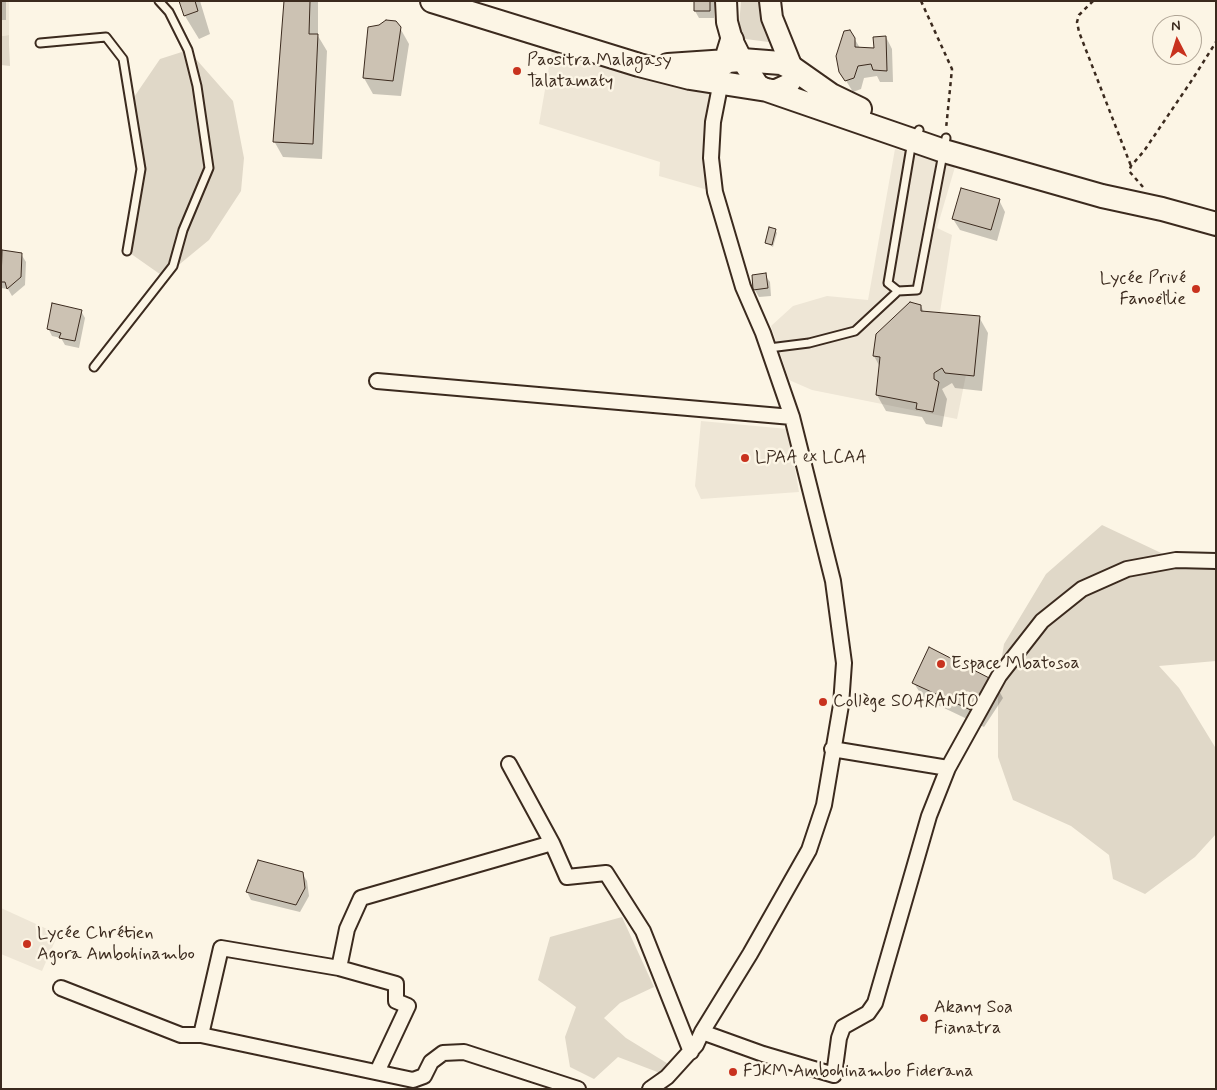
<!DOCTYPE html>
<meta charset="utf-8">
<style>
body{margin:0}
#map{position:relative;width:1217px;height:1090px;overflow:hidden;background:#fcf5e5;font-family:Mynerve,sans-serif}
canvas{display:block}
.frame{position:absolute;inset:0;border:2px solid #3b2a1e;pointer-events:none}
.north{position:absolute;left:1152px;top:15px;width:50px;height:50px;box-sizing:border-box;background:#fcf5e5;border:1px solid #afa495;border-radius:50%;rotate:355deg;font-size:14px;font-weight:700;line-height:20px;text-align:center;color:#3b2a1e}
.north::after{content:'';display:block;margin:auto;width:18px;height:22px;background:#c8321e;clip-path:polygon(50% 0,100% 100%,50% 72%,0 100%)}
</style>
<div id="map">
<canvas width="1217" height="1090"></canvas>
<div class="frame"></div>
<div class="north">N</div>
</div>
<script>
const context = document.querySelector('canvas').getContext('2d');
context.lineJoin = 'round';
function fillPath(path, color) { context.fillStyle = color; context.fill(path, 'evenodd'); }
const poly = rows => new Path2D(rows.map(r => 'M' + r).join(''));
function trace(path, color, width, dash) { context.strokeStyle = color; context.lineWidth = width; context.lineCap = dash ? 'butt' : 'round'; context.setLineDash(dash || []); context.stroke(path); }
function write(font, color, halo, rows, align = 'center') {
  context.font = font + ' Mynerve,sans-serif'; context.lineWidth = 5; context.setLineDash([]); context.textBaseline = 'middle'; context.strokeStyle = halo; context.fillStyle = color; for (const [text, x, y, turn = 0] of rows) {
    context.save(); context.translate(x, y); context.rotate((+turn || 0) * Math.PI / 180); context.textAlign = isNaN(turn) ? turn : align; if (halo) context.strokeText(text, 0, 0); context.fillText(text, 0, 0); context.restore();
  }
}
fillPath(poly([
 [1,1,9,1,9,35,1,36],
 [554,38,720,84,715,192,659,176,660,162,539,124],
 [895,149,955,167,937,228,952,235,940,312,980,316,974,376,966,375,957,419,812,390,789,380,771,326,793,306,827,296,868,300],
 [701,421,788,429,799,492,701,499,695,486],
 [1,908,58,934,42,971,1,954]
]), '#eee6d6');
fillPath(poly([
 [741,1,771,1,776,43,738,38],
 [9,35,9,45,10,66,1,65,1,36],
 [188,50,233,101,244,158,241,191,209,240,164,277,127,251,141,169,130,103,160,59],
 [1102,525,1176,560,1216,561,1216,661,1159,666,1179,688,1215,747,1216,834,1195,857,1145,894,1113,879,1109,855,1071,826,1013,800,998,757,998,680,1004,644,1046,574],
 [622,917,654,987,620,1003,604,1018,626,1038,670,1065,660,1073,618,1057,594,1079,570,1067,565,1037,576,1007,538,980,550,937]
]), '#e0d8c8');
fillPath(poly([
 [1,1,6,1,6,20,1,20],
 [180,1,200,1,210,34,199,39,185,16],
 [285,1,318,1,318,36,327,51,322,159,283,157,274,141],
 [695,1,714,1,714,18,699,18,695,11],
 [370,28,400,28,409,44,401,96,373,94,364,78],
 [886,37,892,49,893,82,880,82,877,76,864,78,861,89,853,92,840,71,854,38,860,48,875,49],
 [999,200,1005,212,997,241,960,230,953,219],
 [775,230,777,233,773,247,767,243],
 [3,252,21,254,26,262,25,285,12,296,8,289,1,288],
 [765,275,770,282,771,296,759,297,755,290],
 [921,306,924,312,979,317,988,333,982,391,955,388,952,383,942,389,947,399,942,427,926,424,922,417,886,411,877,395,880,367,874,356],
 [81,311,85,318,79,348,65,345,61,338,52,336,48,328],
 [994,682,1003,698,984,727,923,698,914,683],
 [302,873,307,881,309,896,300,912,251,900,247,892]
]), '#0003');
const building = poly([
 [179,1,195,1,198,11,184,16,179,1],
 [284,1,310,1,309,34,318,34,313,144,273,142,284,1],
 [694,1,710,1,710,11,694,11,694,1],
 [386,20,396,21,401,27,393,81,363,78,368,27,379,25,386,20],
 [850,30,855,38,855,47,874,48,873,37,886,36,887,71,873,70,871,64,858,66,854,78,845,81,839,72,836,56,844,31,850,30],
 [961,188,1000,199,991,230,952,219,961,188],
 [769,227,776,229,772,245,765,243,769,227],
 [2,250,22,253,21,277,7,289,5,282,1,282,2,250],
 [766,273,768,288,753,290,752,275,766,273],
 [910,302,921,305,921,311,980,316,974,376,945,373,942,368,934,373,934,379,939,382,933,412,916,409,917,403,876,395,880,357,873,356,876,334,910,302],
 [52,303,82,310,75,341,59,338,61,333,47,329,52,303],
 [929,647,995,681,975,712,912,683,929,647],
 [258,860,303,872,305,888,296,905,246,892,258,860]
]);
fillPath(building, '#ccc2b3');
trace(building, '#3b2a1e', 1);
const lane = poly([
 [40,43,106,37,123,59,141,169,127,251],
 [898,291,888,283,912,141,919,130],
 [769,348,809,343,855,331,898,291,917,290,946,138],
 [94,367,173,266,183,230,209,168,197,86,188,50,169,12,159,1]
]);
const street = poly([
 [377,381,792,417],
 [832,749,948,768,999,676,1042,621,1082,589,1127,569,1176,560,1216,561],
 [509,764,552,843,567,877,606,873,643,931,691,1052],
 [339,968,347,929,361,898,552,843],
 [61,988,181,1035,201,1035,413,1080,424,1076,431,1062,443,1053,464,1052,578,1089],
 [702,1032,763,1054,834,1075,839,1038,843,1027,868,1013,875,1003,929,816,948,768],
 [201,1035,221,948,339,968,396,984,396,1001,408,1006,377,1072],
 [650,1089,667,1077,696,1045,702,1032,750,954,809,850,824,805,841,705,844,663,833,581,792,417,763,333,743,287,715,192,711,158,713,122,722,76]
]);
const secondary = poly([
 [726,1,727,22,732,40,742,60,758,85,767,90,776,90,789,84,795,75,772,18,770,1]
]);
const primary = poly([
 [432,1,639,65,690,78,767,90,944,151,1102,196,1162,209,1216,224],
 [725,63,732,40],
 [668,65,742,60,781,63,794,69,831,95,860,109]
]);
trace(lane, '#3b2a1e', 11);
trace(street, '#3b2a1e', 18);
trace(secondary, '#3b2a1e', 24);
trace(primary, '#3b2a1e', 26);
trace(poly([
 [921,1,952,69,946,129],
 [1093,1,1079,15,1077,22,1079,32,1131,166],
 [1143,187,1129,171,1131,166,1144,151,1192,80,1216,42]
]), '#3b2a1e', 2.5, [4, 4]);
trace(lane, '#fcf5e5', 7);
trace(street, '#fcf5e5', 14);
trace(secondary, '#fcf5e5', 20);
trace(primary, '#fcf5e5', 22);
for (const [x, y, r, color] of [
 [517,71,5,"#c8321e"],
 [1196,289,5,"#c8321e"],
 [745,458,5,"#c8321e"],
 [941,664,5,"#c8321e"],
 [823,702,5,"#c8321e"],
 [27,944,5,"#c8321e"],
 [924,1018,5,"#c8321e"],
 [733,1072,5,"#c8321e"]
]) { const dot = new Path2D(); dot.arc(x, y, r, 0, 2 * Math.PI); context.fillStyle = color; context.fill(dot); trace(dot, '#fcf5e5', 2); }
write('18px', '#3b2a1e', '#fcf5e5', [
 ["Paositra Malagasy",527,61],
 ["Talatamaty",527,82],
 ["Lycée Privé",1186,279,"right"],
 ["Fanoëllie",1186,300,"right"],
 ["LPAA ex LCAA",755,458],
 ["Espace Mbatosoa",951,664],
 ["Collège SOARANTO",833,702],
 ["Lycée Chrétien",37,934],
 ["Agora Ambohinambo",37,955],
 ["Akany Soa",934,1008],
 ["Fianatra",934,1029],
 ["FJKM Ambohinambo Fiderana",743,1072]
], 'left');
</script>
